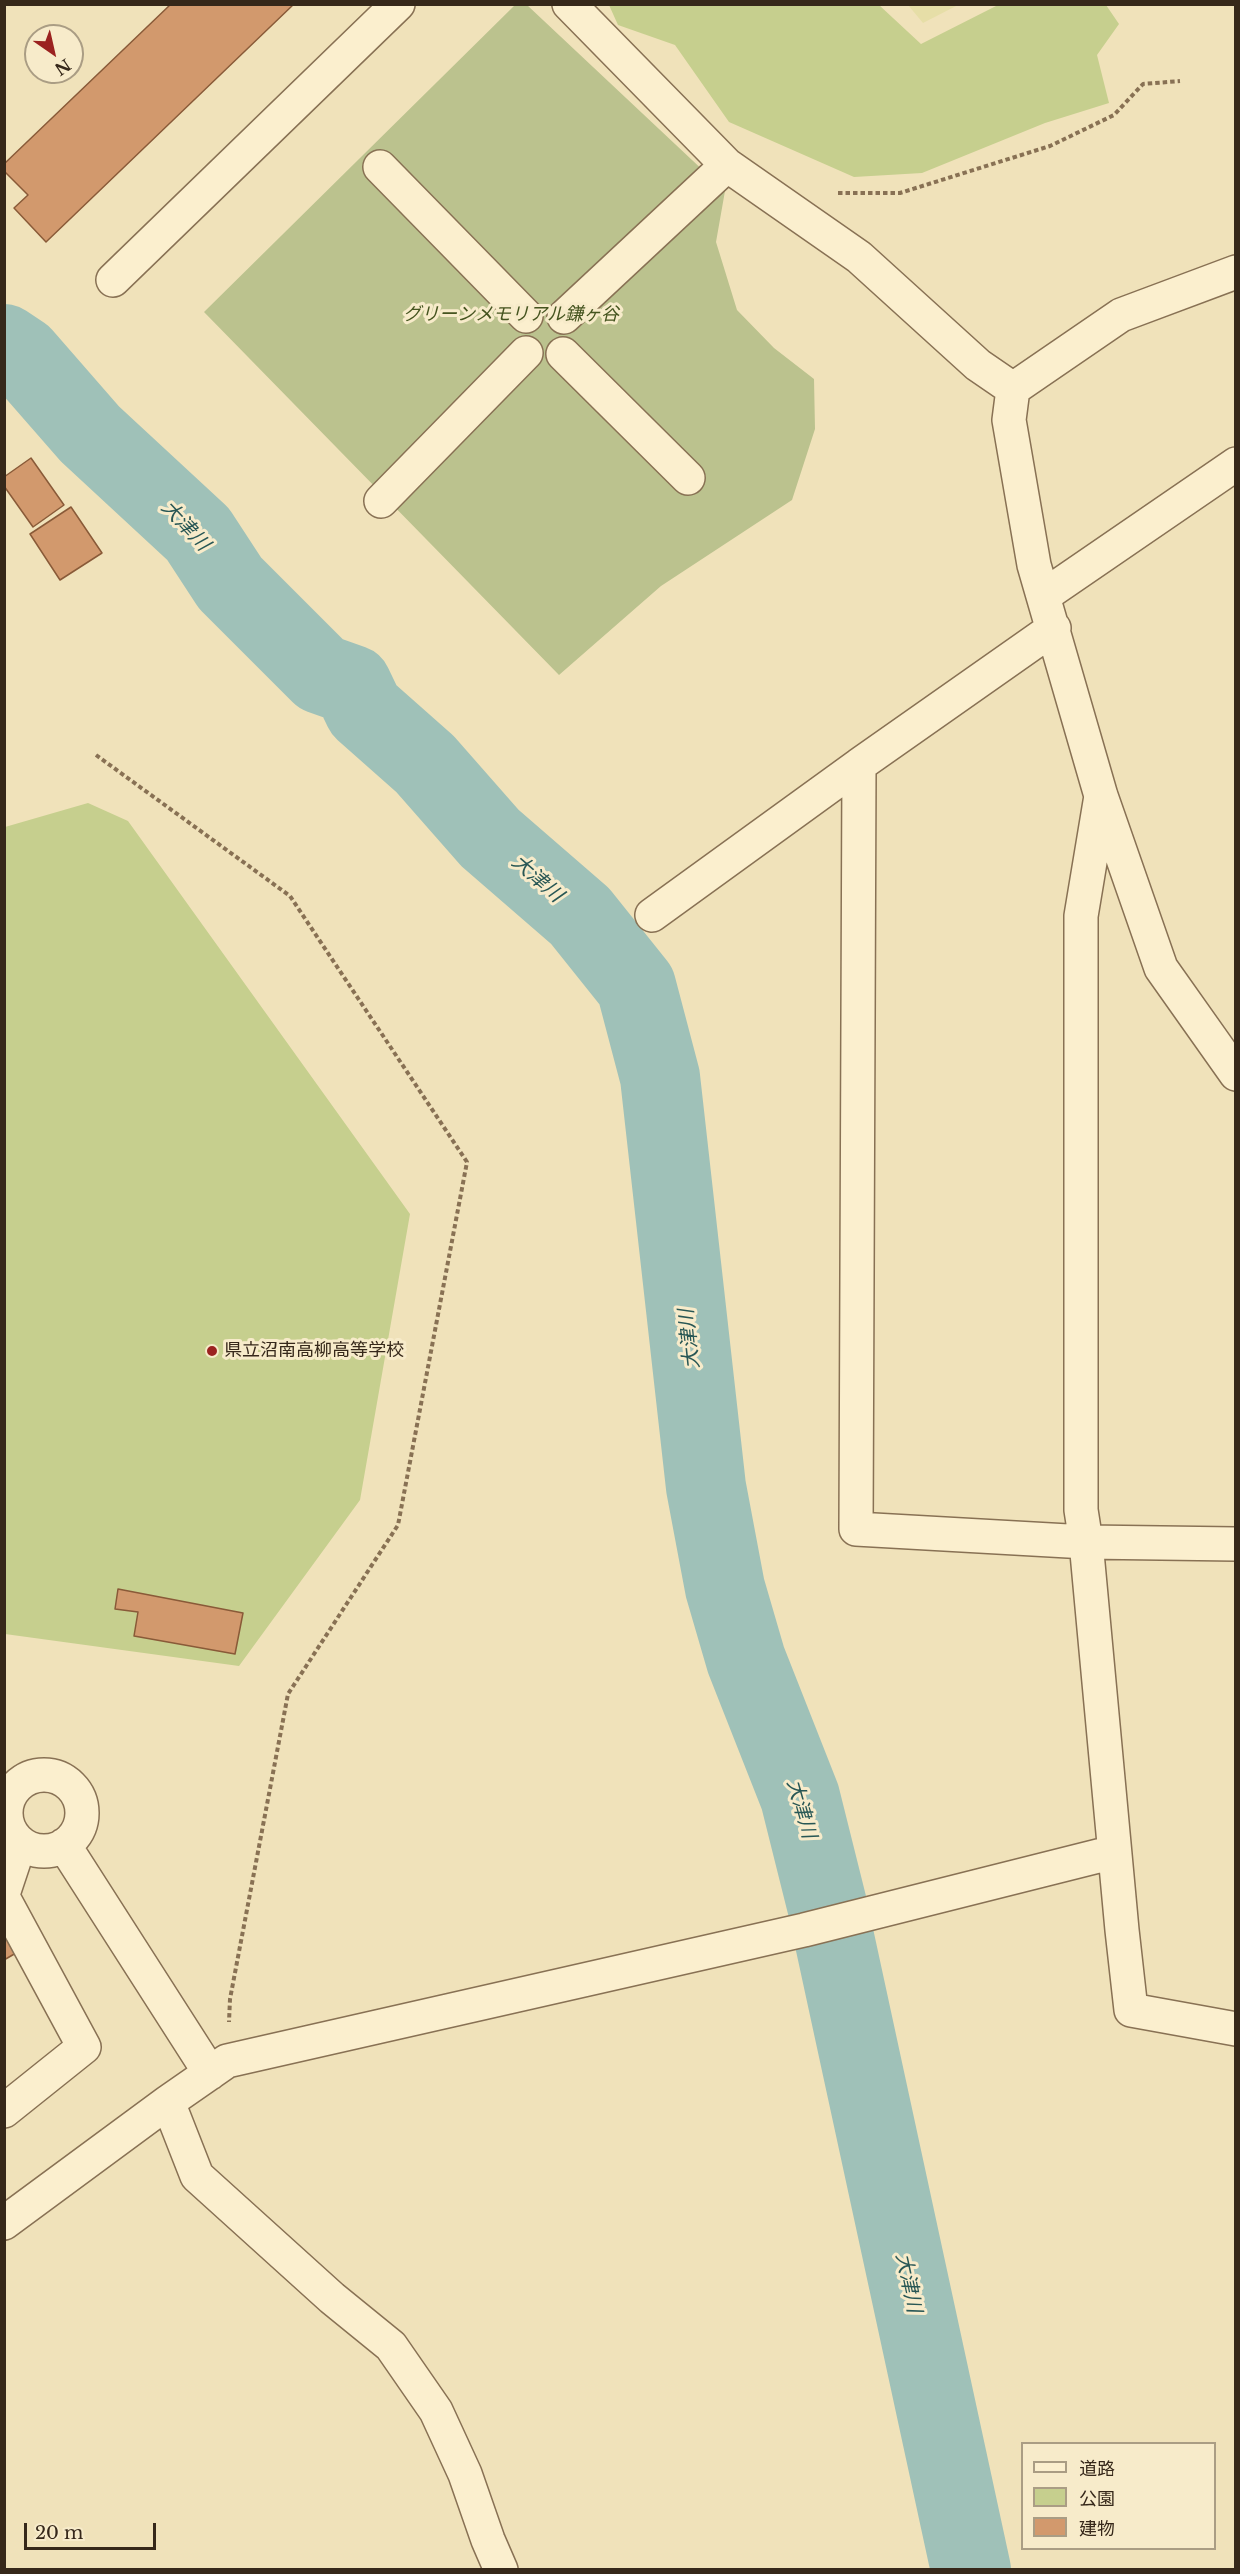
<!DOCTYPE html>
<meta charset="utf-8">
<style>
body{margin:0}
#map{position:relative;width:1240px;height:2574px;overflow:hidden;background:#f0e2ba;font-family:"Libre Baskerville","Noto Sans JP",serif}
canvas{display:block}
.frame{position:absolute;inset:0;border:6px solid #36281a;pointer-events:none}
.legend{position:absolute;left:1021px;top:2442px;width:195px;height:108px;box-sizing:border-box;background:#f7ebca;border:2px solid #aa9d84;margin:0;padding:8px 10px;list-style:none;font-size:18px;color:#36281a}
.legend li{display:flex;align-items:center;gap:12px;height:30px}
.legend b{width:30px;border:2px solid #aa9d84}
.north{position:absolute;left:24px;top:24px;width:60px;height:60px;box-sizing:border-box;background:#f7ebca;border:2px solid #aa9d84;border-radius:50%;rotate:146deg;font-size:16px;font-weight:700;line-height:24px;text-align:center;color:#36281a}
.north::after{content:'';display:block;margin:auto;width:21px;height:27px;background:#9b2220;clip-path:polygon(50% 0,100% 100%,50% 72%,0 100%)}
.scale{position:absolute;left:24px;top:2523px;width:132px;height:27px;box-sizing:border-box;border:3px solid #36281a;border-top:0;padding-left:8px;font-size:18px;line-height:21px;white-space:nowrap;color:#36281a;-webkit-text-stroke:4px #f7ebca;paint-order:stroke}
</style>
<div id="map">
<canvas width="1240" height="2574"></canvas>
<div class="frame"></div>
<ul class="legend">
<li><b style="height:8px;background:#fbefce"></b>道路</li>
<li><b style="height:16px;background:#c6cf8e"></b>公園</li>
<li><b style="height:16px;background:#d2996d"></b>建物</li>
</ul>
<div class="north">N</div>
<div class="scale">20 m</div>
</div>
<script>
const context = document.querySelector('canvas').getContext('2d');
context.lineJoin = 'round';
function fillPath(path, color) { context.fillStyle = color; context.fill(path, 'evenodd'); }
const poly = rows => new Path2D(rows.map(r => 'M' + r).join(''));
function trace(path, color, width, dash) { context.strokeStyle = color; context.lineWidth = width; context.lineCap = dash ? 'butt' : 'round'; context.setLineDash(dash || []); context.stroke(path); }
function write(font, color, halo, rows, align = 'center') {
  context.font = font + ' "Libre Baskerville","Noto Sans JP",serif'; context.lineWidth = 6; context.setLineDash([]); context.textBaseline = 'middle'; context.strokeStyle = halo; context.fillStyle = color; for (const [text, x, y, turn = 0] of rows) {
    context.save(); context.translate(x, y); context.rotate((+turn || 0) * Math.PI / 180); context.textAlign = isNaN(turn) ? turn : align; if (halo) context.strokeText(text, 0, 0); context.fillText(text, 0, 0); context.restore();
  }
}
fillPath(poly([
 [908,5,958,5,923,23]
]), '#e6dea7');
fillPath(poly([
 [609,5,879,5,921,44,998,5,1106,5,1119,24,1097,55,1109,103,1045,123,922,173,854,177,729,122,675,45,618,25],
 [88,803,128,821,410,1214,360,1500,239,1666,5,1634,5,827]
]), '#c6cf8e');
fillPath(poly([
 [515,5,527,5,725,191,716,242,737,310,774,348,814,379,815,429,792,500,661,586,559,675,204,312]
]), '#bbc28e');
trace(poly([
 [4,344,22,356,90,434,198,534,230,583,321,674,352,685,364,710,425,764,490,838,580,916,636,986,660,1077,706,1487,725,1588,746,1660,800,1797,827,1905,971,2570]
]), '#9fc1b8', 80);
const building = poly([
 [171,4,294,4,46,242,14,208,28,195,4,171,4,164,171,4],
 [31,458,64,505,33,527,4,486,4,477,31,458],
 [71,507,102,553,60,580,30,534,71,507],
 [118,1589,243,1613,235,1654,134,1636,138,1612,115,1609,118,1589],
 [4,1934,16,1953,4,1960,4,1934]
]);
fillPath(building, '#d2996d');
trace(building, '#895a38', 1.5);
const minor = poly([
 [569,4,727,165,859,257,978,365,1013,389],
 [380,167,526,316],
 [1236,272,1121,315,1013,389,1009,420,1034,565,1101,796,1161,968,1236,1074],
 [113,280,398,4],
 [564,317,727,165],
 [563,354,688,478],
 [381,501,526,353],
 [1045,595,1236,464],
 [1054,628,859,765,856,1529,1086,1542,1236,1544],
 [1101,796,1081,916,1081,1510,1086,1542,1122,1930,1131,2010,1236,2029],
 [652,915,859,765],
 '6 1813a38 38 0 1 1 76 0a38 38 0 1 1-76 0Z',
 [64,1845,210,2073],
 [4,1891,20,1843],
 [4,1899,84,2047,4,2111],
 [168,2102,227,2061,804,1930,1114,1852],
 [4,2223,168,2102,197,2176,332,2298,391,2346,436,2411,465,2474,488,2540,501,2570]
]);
trace(minor, '#887154', 36);
trace(poly([
 [838,193,900,193,1050,146,1114,115,1143,84,1180,81],
 [96,755,290,896,467,1162,398,1525,288,1694,230,1999,229,2022]
]), '#887154', 4, [4.5, 3]);
trace(minor, '#fbefce', 33);
for (const [x, y, r, color] of [
 [212,1351,6,"#9b2220"]
]) { const dot = new Path2D(); dot.arc(x, y, r, 0, 2 * Math.PI); context.fillStyle = color; context.fill(dot); trace(dot, '#f7ebca', 2); }
write('italic 18px', '#45541f', '#f7ebca', [
 ["グリーンメモリアル鎌ヶ谷",511,315]
]);
write('18px', '#36281a', '#f7ebca', [
 ["県立沼南高柳高等学校",224,1351]
], 'left');
write('italic 20px', '#285755', '#f7ebca', [
 ["大津川",185,526,47],
 ["大津川",537,879,41],
 ["大津川",690,1339,-96],
 ["大津川",801,1809,74],
 ["大津川",908,2283,78]
]);
</script>
